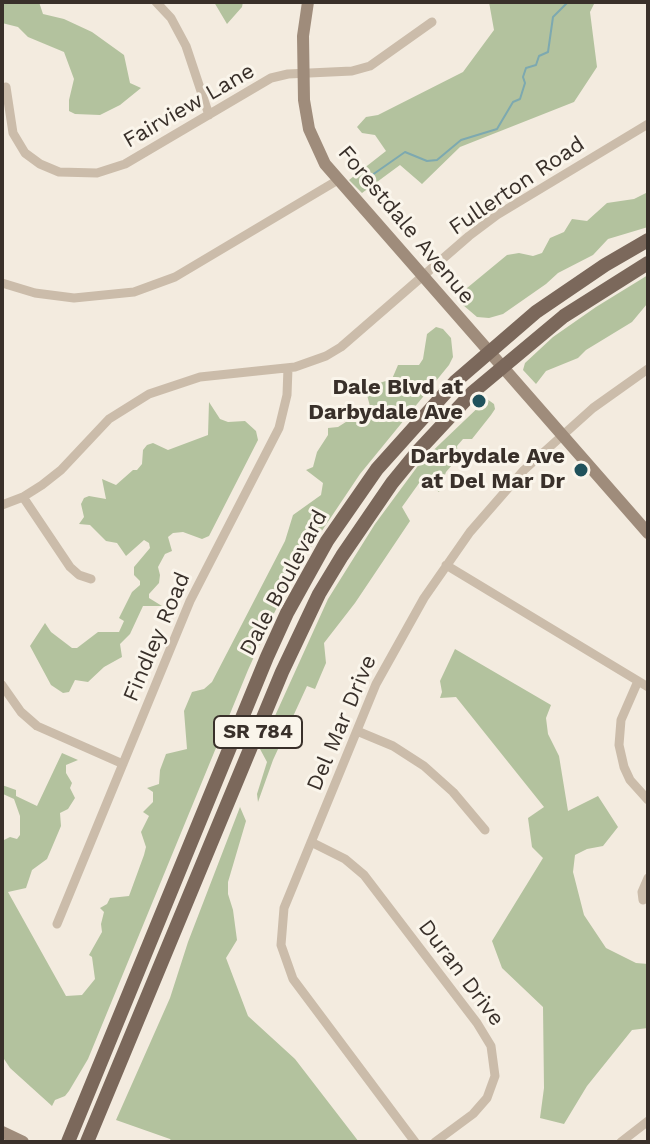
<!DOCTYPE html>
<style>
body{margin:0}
#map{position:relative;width:650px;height:1144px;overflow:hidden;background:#f3ebdf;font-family:"Work Sans",sans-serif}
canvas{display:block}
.frame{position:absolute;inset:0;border:4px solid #39302a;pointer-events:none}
</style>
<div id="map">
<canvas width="650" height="1144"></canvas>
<div class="frame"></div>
</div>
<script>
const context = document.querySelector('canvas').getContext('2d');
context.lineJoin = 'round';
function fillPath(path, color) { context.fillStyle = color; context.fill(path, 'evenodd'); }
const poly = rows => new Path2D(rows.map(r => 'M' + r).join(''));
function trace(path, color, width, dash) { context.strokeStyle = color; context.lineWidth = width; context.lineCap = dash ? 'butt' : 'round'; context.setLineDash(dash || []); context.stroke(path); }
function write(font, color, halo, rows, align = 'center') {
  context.font = font + ' "Work Sans",sans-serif'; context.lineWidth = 6; context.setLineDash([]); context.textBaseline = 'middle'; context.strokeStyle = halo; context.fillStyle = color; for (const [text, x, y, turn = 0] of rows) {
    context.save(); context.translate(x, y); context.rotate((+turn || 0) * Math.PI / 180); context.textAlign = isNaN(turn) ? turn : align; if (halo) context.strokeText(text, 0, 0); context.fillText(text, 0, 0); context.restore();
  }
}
fillPath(poly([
 [2,2,39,2,43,14,64,19,92,32,124,55,130,83,141,88,120,105,100,115,75,114,69,111,69,100,74,79,64,52,28,37,18,27,2,23],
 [214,2,243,2,242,7,227,24],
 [489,2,595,2,590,12,597,67,574,102,460,147,422,184,400,165,362,193,349,180,386,151,375,135,362,133,357,127,366,117,378,115,463,72,494,30],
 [648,192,648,227,608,239,593,255,558,273,546,284,503,314,489,318,477,317,463,305,462,300,467,288,507,255,519,253,533,256,542,253,550,238,564,232,572,219,587,221,607,203,634,199],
 [648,275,647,304,632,322,586,350,578,358,546,371,536,384,523,370,525,363,553,337,596,307],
 [436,327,443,329,451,338,453,357,449,365,360,474,301,562,271,619,248,670,88,1059,69,1091,65,1096,55,1100,52,1106,10,1068,2,1056,2,841,10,837,17,839,20,835,20,816,14,799,3,794,2,785,16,790,16,796,37,806,62,753,78,760,66,765,66,773,72,783,70,788,75,798,68,809,60,813,61,826,47,859,32,870,26,888,8,892,66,996,82,995,95,979,92,957,89,955,102,932,101,924,104,912,100,908,107,904,110,898,129,896,144,855,146,847,141,832,149,816,143,812,153,802,153,792,147,788,159,784,160,770,166,754,187,749,184,711,192,692,204,689,212,682,285,541,293,515,321,495,323,483,306,470,313,467,317,452,328,435,328,428,338,427,349,420,362,424,370,417,371,410,367,395,370,386,392,379,398,365,419,365,423,359,427,334],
 [487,399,494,404,495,409,491,415,472,439,463,439,457,446,458,458,446,472,439,492,422,479,402,507,410,521,355,603,324,643,326,663,320,677,315,689,307,686,273,760,258,802,257,794,267,762,260,749,328,599,375,524,420,463],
 [209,402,220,419,228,422,245,421,256,431,258,440,209,536,202,539,183,532,173,533,168,537,172,551,165,554,158,567,160,575,159,583,149,594,149,598,162,606,143,606,130,634,120,644,122,657,104,667,88,682,75,680,69,692,63,693,51,685,30,646,45,623,51,632,72,648,77,648,98,632,119,632,124,621,119,618,132,592,140,585,140,581,134,575,134,567,150,548,149,543,144,540,126,556,117,543,106,541,90,525,79,524,84,517,81,504,84,498,89,496,106,499,102,479,116,485,133,470,137,470,142,464,143,450,147,445,153,443,168,450,208,435],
 [455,649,551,705,546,718,548,734,559,756,568,811,598,796,618,827,603,846,587,849,575,855,573,872,584,915,606,948,636,963,648,964,648,1028,632,1030,587,1086,564,1124,540,1118,544,1088,543,1007,502,968,492,941,543,858,532,847,528,818,544,807,456,697,440,698,442,692,440,681],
 [240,807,246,821,228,882,228,894,233,910,237,940,226,958,248,1016,295,1059,359,1142,172,1142,170,1139,116,1120,170,998,188,942]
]), '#b3c29e');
trace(poly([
 [365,180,405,152,427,161,437,160,461,140,497,129,513,102,520,99,525,83,523,77,526,68,536,65,539,56,548,52,553,17,568,2]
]), '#7da9b0', 2);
trace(poly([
 [156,2,171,18,186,46,209,115],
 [6,87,13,133,25,153,40,164,59,172,97,173,125,164,271,78,288,74,352,71,370,66,432,22],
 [2,283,35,293,74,298,134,292,175,277,338,180],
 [23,497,70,567,79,575,91,579],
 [2,505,23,497,42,485,61,470,109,419,149,394,200,377,295,367,326,356,341,347,469,236,497,215,648,124],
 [446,565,648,687],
 [638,681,621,720,619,745,624,767,630,780,648,800],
 [2,685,21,712,37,726,123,764],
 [357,731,393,746,424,766,453,792,485,830],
 [311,842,345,859,364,875,477,1023,491,1046,495,1076,487,1098,473,1114,435,1142],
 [643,900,642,892,648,878],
 [57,924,190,601,279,428,287,395,288,368],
 [415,1142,293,979,281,945,284,908,376,684,424,598,470,532,524,470,593,408,648,369],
 [621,1142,648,1121]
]), '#cbbcaa', 9);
trace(poly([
 [308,2,303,36,304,100,309,129,325,164,648,533],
 [2,1132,23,1142]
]), '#9f8c7b', 12);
trace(poly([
 [68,1142,267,657,287,613,327,541,377,469,456,381,536,312,605,265,648,240],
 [87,1142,282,672,319,594,342,556,392,483,419,450,473,392,564,316,648,263]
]), '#7b685b', 14);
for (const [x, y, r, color] of [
 [479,401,8,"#1f515b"],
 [581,470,8,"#1f515b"]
]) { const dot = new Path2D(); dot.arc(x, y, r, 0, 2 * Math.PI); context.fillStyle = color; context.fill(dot); trace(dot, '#faf5eb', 3); }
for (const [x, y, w] of [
 [258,732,88]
]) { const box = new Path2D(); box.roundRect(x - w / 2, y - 16, w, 32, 6); context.fillStyle = '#faf5eb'; context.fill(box); trace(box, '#39302a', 2); }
write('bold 20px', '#39302a', null, [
 ["SR 784",258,732]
]);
write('22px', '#39302a', '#faf5eb', [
 ["Fairview Lane",189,106,-30],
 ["Fullerton Road",517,186,-34],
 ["Forestdale Avenue",406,225,50],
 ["Dale Boulevard",284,583,-62],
 ["Findley Road",157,637,-67],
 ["Del Mar Drive",342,723,-67],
 ["Duran Drive",461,973,53]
]);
write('bold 22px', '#39302a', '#faf5eb', [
 ["Dale Blvd at",463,388],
 ["Darbydale Ave",463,413],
 ["Darbydale Ave",565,457],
 ["at Del Mar Dr",565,482]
], 'right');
</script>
